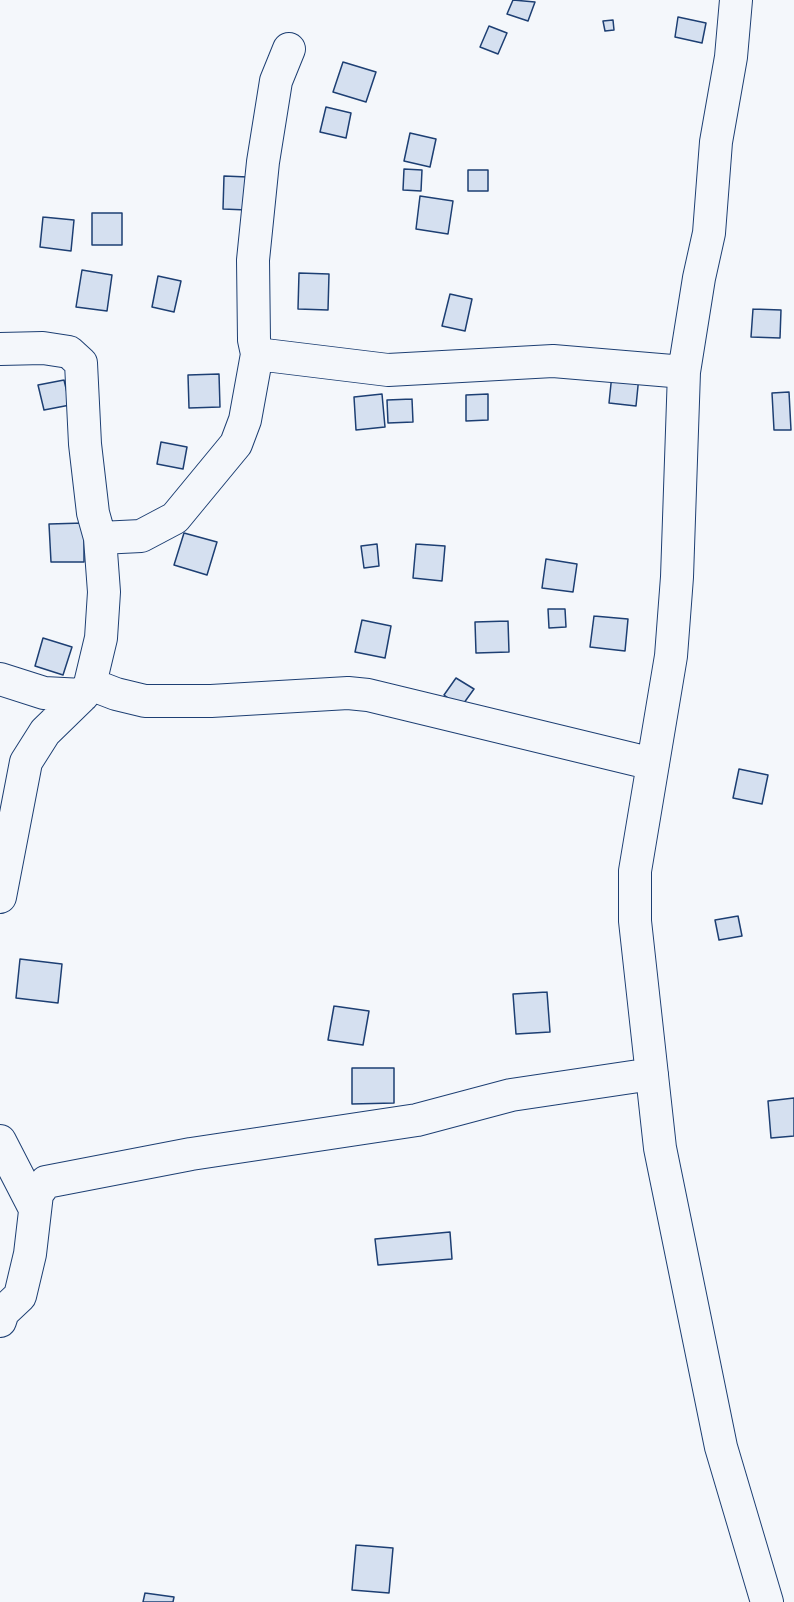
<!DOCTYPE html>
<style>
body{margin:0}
canvas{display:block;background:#f4f7fb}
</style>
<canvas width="794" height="1602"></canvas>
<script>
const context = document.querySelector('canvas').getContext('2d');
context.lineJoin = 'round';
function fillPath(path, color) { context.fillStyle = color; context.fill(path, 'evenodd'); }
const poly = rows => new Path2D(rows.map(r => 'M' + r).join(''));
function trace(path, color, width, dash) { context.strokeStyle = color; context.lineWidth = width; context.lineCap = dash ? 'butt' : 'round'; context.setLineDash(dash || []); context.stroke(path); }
const building = poly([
 [513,0,535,2,528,21,507,14,513,0],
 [678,17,706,23,702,43,675,37,678,17],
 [613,20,614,30,605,31,603,21,613,20],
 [489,26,507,33,498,54,480,47,489,26],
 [343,62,376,72,366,102,333,92,343,62],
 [326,107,351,113,346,138,320,132,326,107],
 [410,133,436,139,430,167,404,161,410,133],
 [404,169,422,170,421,191,403,190,404,169],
 [468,170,488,170,488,191,468,191,468,170],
 [224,176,248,177,247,210,223,209,224,176],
 [420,196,453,201,448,234,416,229,420,196],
 [92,213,122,213,122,245,92,245,92,213],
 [43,217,74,220,71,251,40,247,43,217],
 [82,270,112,275,107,311,76,307,82,270],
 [299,273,329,274,328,310,298,309,299,273],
 [158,276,181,281,174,312,152,307,158,276],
 [450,294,472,299,465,331,442,326,450,294],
 [753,309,781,310,780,338,751,337,753,309],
 [219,374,220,407,189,408,188,375,219,374],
 [612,374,639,376,636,406,609,403,612,374],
 [64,380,70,405,44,410,38,385,64,380],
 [789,392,791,430,774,430,772,393,789,392],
 [382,394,385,427,356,430,354,397,382,394],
 [488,394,488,420,466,421,466,395,488,394],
 [412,399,413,422,388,423,387,400,412,399],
 [161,442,187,447,183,469,157,464,161,442],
 [84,523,84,562,51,562,49,524,84,523],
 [184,533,217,542,207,575,174,565,184,533],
 [377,544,379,566,364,568,361,546,377,544],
 [416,544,445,546,442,581,413,578,416,544],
 [546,559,577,564,573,592,542,588,546,559],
 [548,609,565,609,566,627,549,628,548,609],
 [594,616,628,619,625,651,590,647,594,616],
 [362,620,391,626,385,658,355,652,362,620],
 [508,621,509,652,476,653,475,622,508,621],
 [43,638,72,647,63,675,35,666,43,638],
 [456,678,474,689,461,707,444,695,456,678],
 [739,769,768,775,762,804,733,798,739,769],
 [738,916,742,936,719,940,715,920,738,916],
 [20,959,62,964,58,1003,16,998,20,959],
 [547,992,550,1032,516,1034,513,994,547,992],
 [334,1006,369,1011,363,1045,328,1040,334,1006],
 [352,1068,394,1068,394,1103,352,1104,352,1068],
 [794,1098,794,1136,771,1138,768,1101,794,1098],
 [450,1232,452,1259,378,1265,375,1239,450,1232],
 [356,1545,393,1548,389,1593,352,1590,356,1545],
 [145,1593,174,1597,173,1602,143,1602,145,1593]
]);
fillPath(building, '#d5e0f0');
trace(building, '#1d3f73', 1.5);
const minor = poly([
 [736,0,731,57,716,142,709,233,699,278,684,372,677,577,671,656,635,871,635,921,660,1148,721,1447,767,1602],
 [289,49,276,81,263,162,253,260,254,340,257,354,388,370,553,361,684,372],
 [0,349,43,348,69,352,81,363,85,444,93,513,100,538],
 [0,679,44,693,83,695,90,684,101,638,104,592,100,538,141,536,175,518,236,444,245,420,257,354],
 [90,684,116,694,145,701,211,701,348,693,368,695,653,764],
 [0,897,26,762,45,732,83,695],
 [0,1141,35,1209],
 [0,1321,3,1312,20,1296,30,1254,37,1194,46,1182,191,1154,417,1120,511,1095,652,1074]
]);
trace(minor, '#1d3f73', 34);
trace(minor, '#f4f7fb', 32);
</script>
